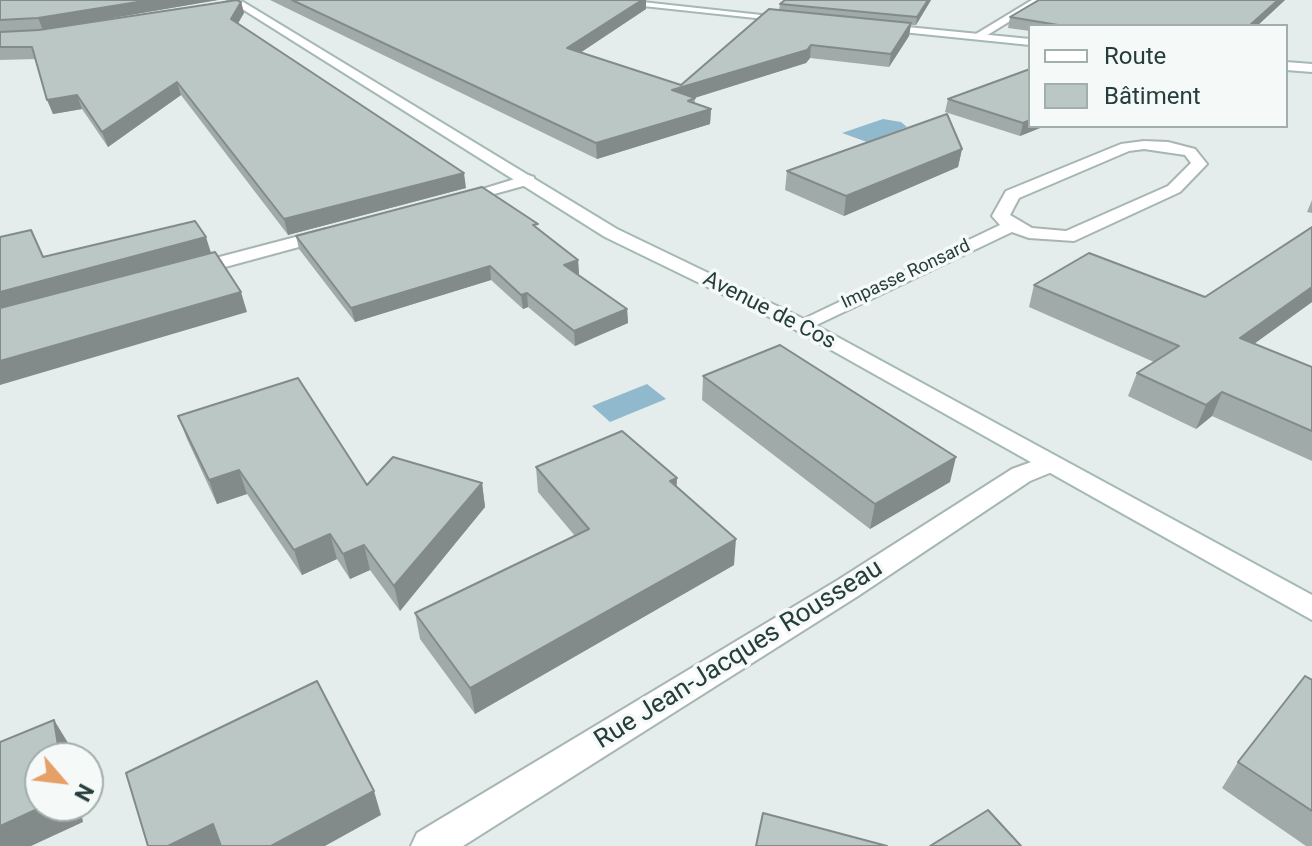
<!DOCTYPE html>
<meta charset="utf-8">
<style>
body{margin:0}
#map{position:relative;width:1312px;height:846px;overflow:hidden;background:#e4edeb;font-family:Roboto,sans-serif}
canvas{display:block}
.legend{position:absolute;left:1028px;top:24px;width:260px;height:104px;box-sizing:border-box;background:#f5f9f8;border:2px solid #a2aeac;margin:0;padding:10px 14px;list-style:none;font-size:24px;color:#253d3b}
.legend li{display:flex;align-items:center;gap:16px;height:40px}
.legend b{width:40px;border:2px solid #a2aeac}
.north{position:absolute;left:24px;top:742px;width:80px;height:80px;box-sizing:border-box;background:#f5f9f8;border:2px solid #a2aeac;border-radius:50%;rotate:118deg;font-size:22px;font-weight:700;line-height:32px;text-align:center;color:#253d3b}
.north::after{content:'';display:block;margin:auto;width:28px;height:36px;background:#e79f68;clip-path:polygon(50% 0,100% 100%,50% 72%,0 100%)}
</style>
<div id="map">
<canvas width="1312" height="846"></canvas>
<ul class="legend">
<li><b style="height:10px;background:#fff"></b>Route</li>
<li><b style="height:22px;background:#bac7c4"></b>Bâtiment</li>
</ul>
<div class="north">N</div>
</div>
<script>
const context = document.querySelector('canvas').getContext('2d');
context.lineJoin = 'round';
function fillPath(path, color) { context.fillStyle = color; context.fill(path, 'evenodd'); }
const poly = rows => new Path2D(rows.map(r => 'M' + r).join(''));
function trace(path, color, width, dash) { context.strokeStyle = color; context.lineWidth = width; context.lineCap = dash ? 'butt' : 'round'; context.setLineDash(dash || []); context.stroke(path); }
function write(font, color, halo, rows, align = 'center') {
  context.font = font + ' Roboto,sans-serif'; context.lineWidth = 7; context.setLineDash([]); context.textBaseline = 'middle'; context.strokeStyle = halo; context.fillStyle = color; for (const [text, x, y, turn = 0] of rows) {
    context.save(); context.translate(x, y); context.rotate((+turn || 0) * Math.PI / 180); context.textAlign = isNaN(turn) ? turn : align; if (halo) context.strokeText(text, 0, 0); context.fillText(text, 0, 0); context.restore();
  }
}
fillPath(poly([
 [883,119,901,122,907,127,867,142,842,133],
 [647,384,666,399,610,422,592,406]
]), '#91b9cd');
const street = poly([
 [1032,0,1044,0,981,39,971,37,1032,0],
 [1144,141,1168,142,1195,149,1207,164,1180,192,1074,241,1029,238,1012,232,808,329,794,329,791,325,1000,225,992,216,1006,191,1121,144,1144,141],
 [1144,149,1185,155,1191,163,1168,186,1066,231,1032,228,1010,215,1019,198,1129,151,1144,149],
 [528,175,534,177,534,183,458,204,450,199,528,175],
 [326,229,335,234,332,238,192,276,183,270,185,266,326,229],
 [1048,456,1057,458,1061,464,1057,470,1030,481,858,596,463,846,411,846,417,833,838,580,1012,469,1048,456]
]);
const secondary = poly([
 [228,0,240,0,617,229,808,321,1312,595,1312,620,794,329,605,237,228,0],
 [587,0,624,0,798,19,793,22,587,0],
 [877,24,1030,39,1030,45,873,29,877,24],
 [1286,62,1312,64,1312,72,1286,70,1286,62]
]);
trace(street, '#a7b5b3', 4);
trace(secondary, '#a4b8b4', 4);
fillPath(street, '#fff');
fillPath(secondary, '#fff');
fillPath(poly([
 [0,0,218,0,76,24,241,2,244,13,238,24,466,188,288,235,181,95,108,147,82,109,53,114,36,59,0,60],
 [270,0,646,0,646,9,581,52,681,85,779,10,780,4,931,0,916,25,911,25,909,36,889,67,810,58,806,63,694,98,695,98,695,103,711,109,710,124,597,159],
 [1039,0,1285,0,1257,26,1030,26,1030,31,1008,28,1010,17],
 [1030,69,1030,126,1045,126,1020,136,945,112,948,99],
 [962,149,958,167,844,216,785,190,787,171],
 [1312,200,1312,213,1307,212],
 [1312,227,1312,302,1254,344,1312,367,1312,461,1212,416,1196,429,1128,396,1137,373,1154,362,1029,307,1034,285,1205,297],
 [538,230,578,260,579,274,578,275,627,309,628,323,575,346,528,307,523,309,491,280,355,322,299,249,296,236],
 [703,376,950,482,870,529,702,400],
 [178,416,367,485,482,483,485,507,400,611,370,570,350,579,337,559,302,575,247,494,217,504,187,439],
 [536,467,676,486,734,565,475,714,420,639,415,613,575,536,538,492],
 [1312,680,1312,846,1306,846,1222,788,1238,762]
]), '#a0aba9');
fillPath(poly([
 [150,0,218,0,43,30,38,18],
 [642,0,646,0,646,9,568,61,567,48],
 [928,0,931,0,916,25,917,17],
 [1278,0,1285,0,1257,26,1249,26],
 [241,2,244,13,233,31,231,19],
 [911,23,909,36,889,67,891,54],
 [811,45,810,58,806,63,672,105,672,90],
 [177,82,181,95,108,147,102,132],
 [77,95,82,109,53,114,47,100],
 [711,109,710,124,597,159,596,143],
 [1030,120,1030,126,1045,126,1020,136,1023,123],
 [962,149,958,167,844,216,846,196],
 [464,173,466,188,288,235,284,219],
 [206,237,212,256,0,314,0,292],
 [578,260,579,274,565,279,564,265],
 [490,266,491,280,355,322,351,308],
 [1312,287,1312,302,1230,361,1240,338],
 [241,292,247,312,0,385,0,361],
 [527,293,528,307,523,309,521,295],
 [627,309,628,323,575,346,574,331],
 [1222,392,1212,416,1196,429,1206,405],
 [956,457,950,482,870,529,875,504],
 [239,470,247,494,217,504,209,480],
 [677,478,676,503,670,481],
 [482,483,485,507,400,611,394,586],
 [330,534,337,559,302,575,294,550],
 [736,539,734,565,475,714,470,688],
 [364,545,370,570,350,579,343,554],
 [54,720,70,746,72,758,60,758],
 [374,791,381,815,325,846,271,846],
 [44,806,80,806,83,822,31,846,0,846,0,826],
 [213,824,224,846,168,846]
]), '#828b89');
const building = poly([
 [0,0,150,0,38,18,0,20,0,0],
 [237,0,241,2,231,19,464,173,284,219,177,82,102,132,77,95,47,100,32,47,0,47,0,32,39,30,237,0],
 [292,0,642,0,567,48,681,85,769,9,911,23,891,54,811,45,807,50,672,90,695,98,688,101,711,109,596,143,292,0],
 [785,0,928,0,917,17,780,4,785,0],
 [1039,0,1278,0,1249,26,1064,26,1010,17,1039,0],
 [1030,69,1030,120,1023,123,948,99,1030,69],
 [947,114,962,149,846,196,787,171,947,114],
 [482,187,538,224,533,225,578,260,564,265,627,309,574,331,527,293,521,295,490,266,351,308,296,236,482,187],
 [195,221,206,237,0,292,0,237,31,230,43,257,195,221],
 [1312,227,1312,287,1240,338,1312,367,1312,431,1222,392,1206,405,1137,373,1179,346,1034,285,1089,253,1205,297,1312,227],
 [215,252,241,292,0,361,0,308,215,252],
 [780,345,956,457,875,504,703,376,780,345],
 [298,378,367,485,393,457,482,483,394,586,364,545,343,554,330,534,294,550,239,470,209,480,178,416,298,378],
 [622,431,677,478,670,481,736,539,470,688,415,613,589,529,536,467,622,431],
 [1305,676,1312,680,1312,811,1238,762,1305,676],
 [317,681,374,791,271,846,221,846,213,824,168,846,148,846,126,773,317,681],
 [54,720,60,758,40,758,40,806,44,806,0,826,0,742,54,720],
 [988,810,1021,846,930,846,988,810],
 [763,813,887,846,756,846,763,813]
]);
fillPath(building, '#bac7c4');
trace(building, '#828b89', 2);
write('18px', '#253d3b', '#f5f9f8', [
 ["Impasse Ronsard",906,275,-25]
]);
write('22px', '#253d3b', '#f5f9f8', [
 ["Avenue de Cos",769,311,27]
]);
write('26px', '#253d3b', '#f5f9f8', [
 ["Rue Jean-Jacques Rousseau",739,655,-32]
]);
</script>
